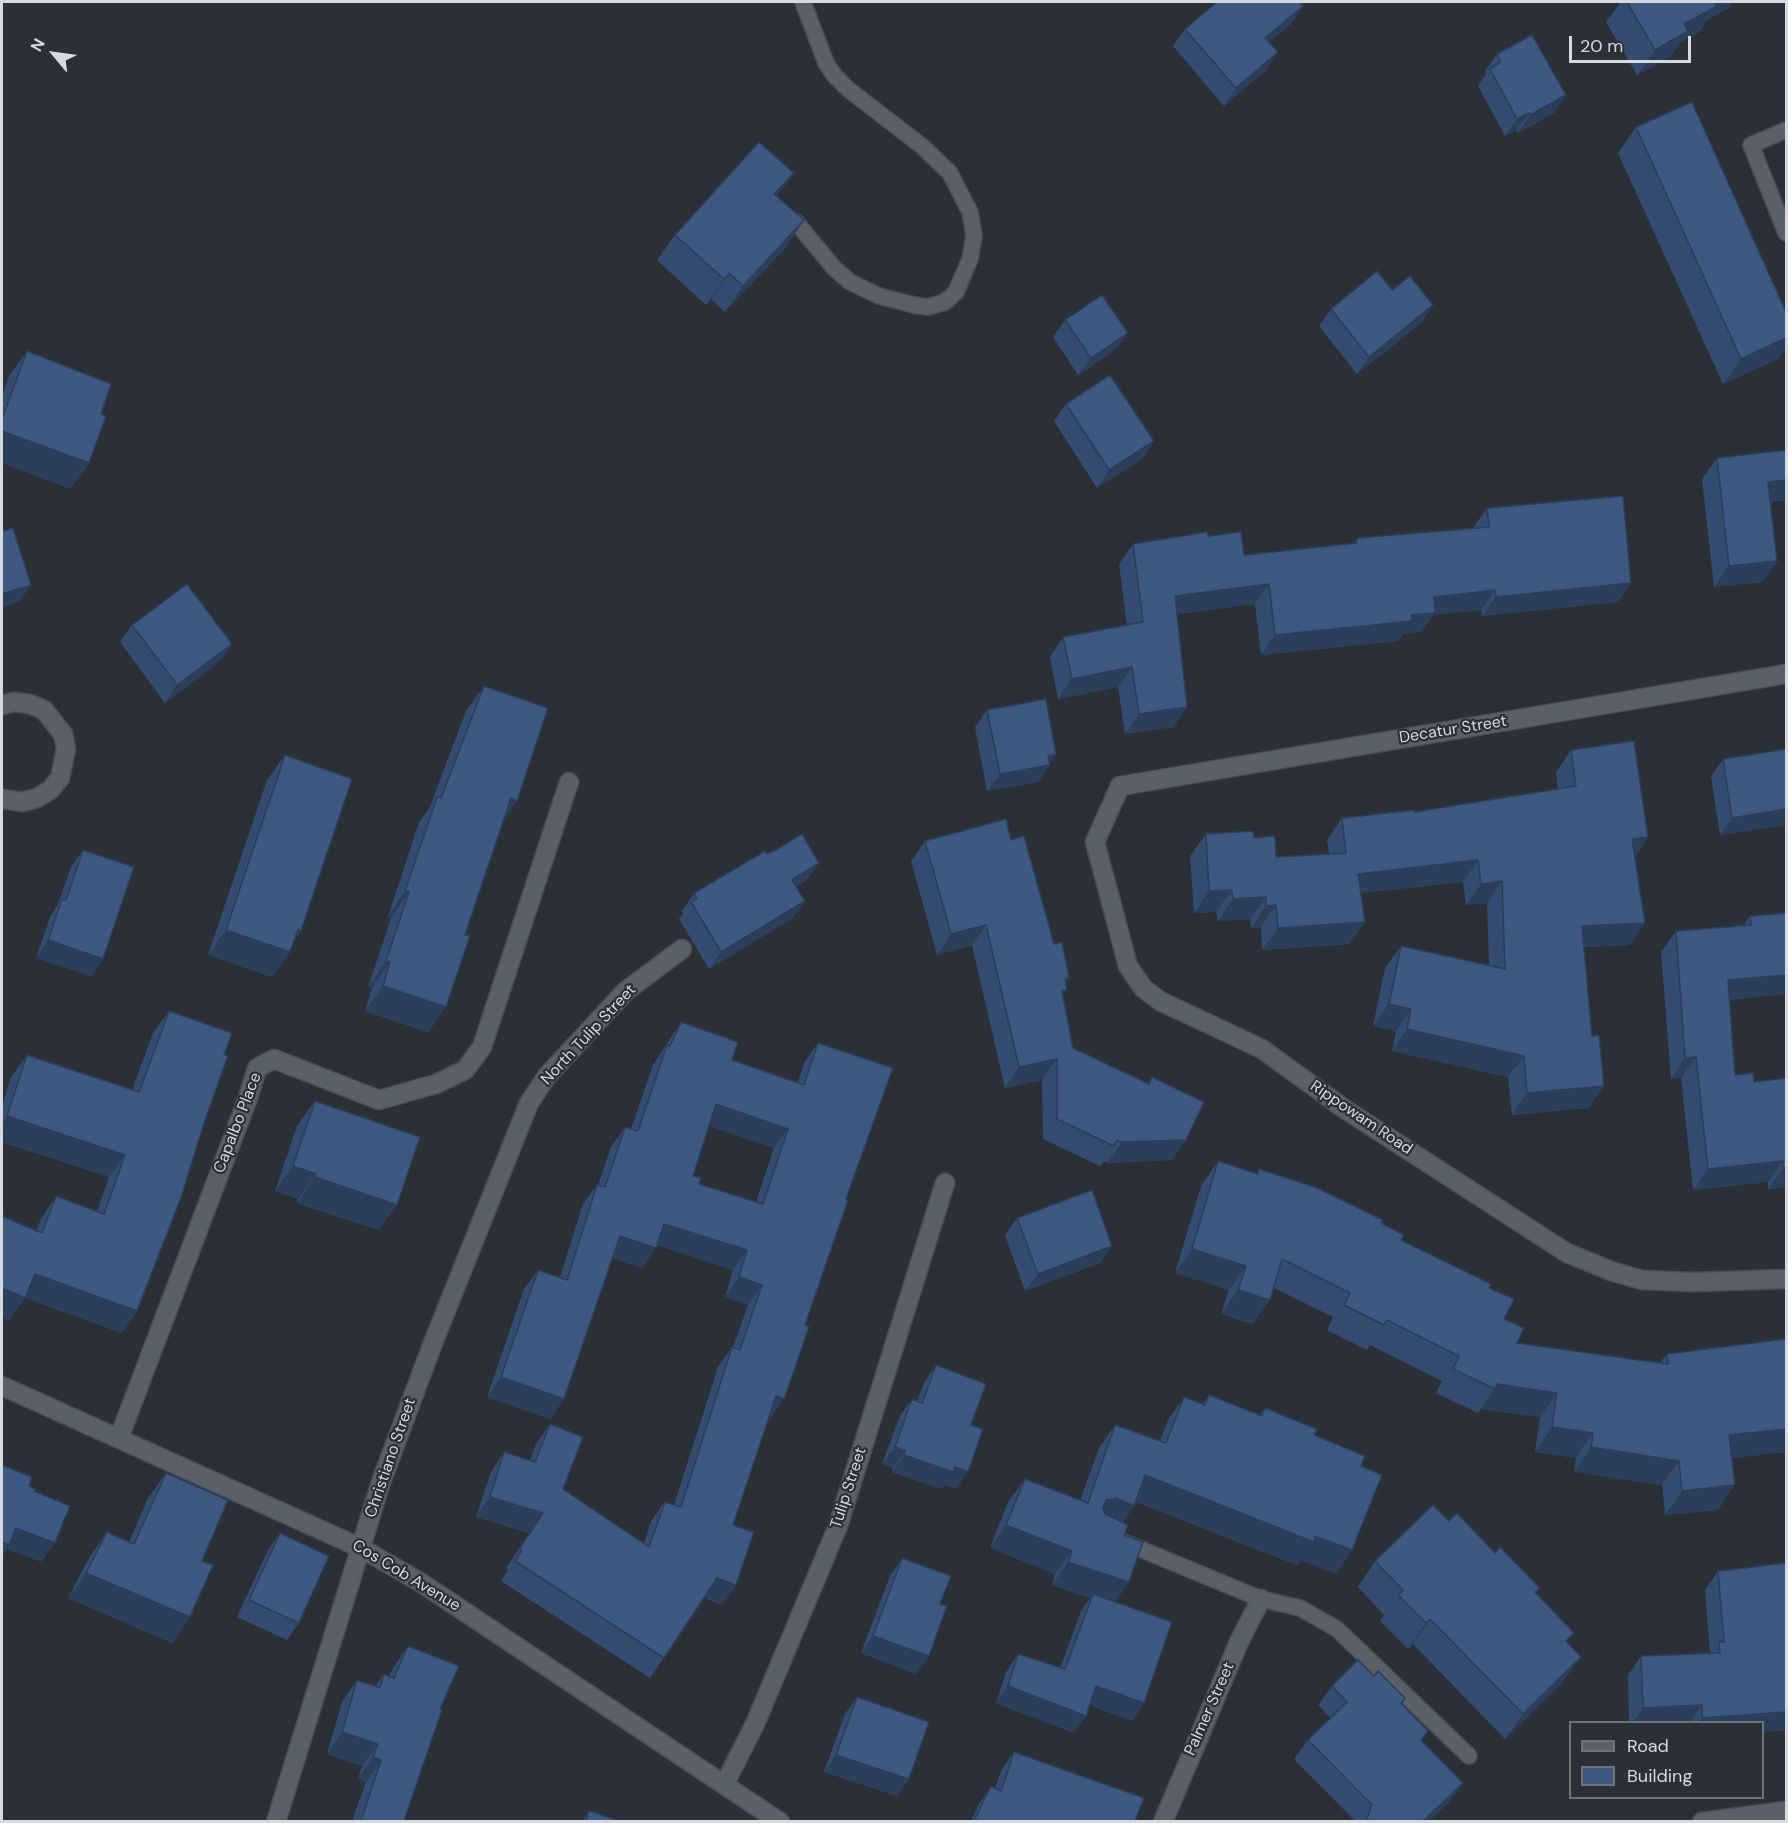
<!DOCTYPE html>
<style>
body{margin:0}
#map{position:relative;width:1788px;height:1823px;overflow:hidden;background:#2b3037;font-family:"DM Sans",sans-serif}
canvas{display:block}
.frame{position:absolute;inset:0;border:3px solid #d6d9de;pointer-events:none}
.legend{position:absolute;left:1569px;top:1721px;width:195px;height:78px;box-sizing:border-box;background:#2b3037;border:2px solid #6f747a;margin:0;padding:8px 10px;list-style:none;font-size:18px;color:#d6d9de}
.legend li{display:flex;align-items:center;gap:12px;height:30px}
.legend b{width:30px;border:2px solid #6f747a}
.north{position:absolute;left:24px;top:24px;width:60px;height:60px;-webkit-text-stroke:4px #2b3037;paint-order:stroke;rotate:299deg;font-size:16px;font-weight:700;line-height:24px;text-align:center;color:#d6d9de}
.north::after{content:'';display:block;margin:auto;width:21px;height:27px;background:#d6d9de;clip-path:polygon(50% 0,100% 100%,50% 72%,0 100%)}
.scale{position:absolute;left:1569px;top:36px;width:122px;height:27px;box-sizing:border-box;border:3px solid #d6d9de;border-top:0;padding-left:8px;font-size:18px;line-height:21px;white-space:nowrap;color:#d6d9de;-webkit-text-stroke:4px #2b3037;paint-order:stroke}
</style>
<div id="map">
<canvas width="1788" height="1823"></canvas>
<div class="frame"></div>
<ul class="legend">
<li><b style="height:8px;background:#5a6067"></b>Road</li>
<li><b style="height:16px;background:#3d5881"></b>Building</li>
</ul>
<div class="north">N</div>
<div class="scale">20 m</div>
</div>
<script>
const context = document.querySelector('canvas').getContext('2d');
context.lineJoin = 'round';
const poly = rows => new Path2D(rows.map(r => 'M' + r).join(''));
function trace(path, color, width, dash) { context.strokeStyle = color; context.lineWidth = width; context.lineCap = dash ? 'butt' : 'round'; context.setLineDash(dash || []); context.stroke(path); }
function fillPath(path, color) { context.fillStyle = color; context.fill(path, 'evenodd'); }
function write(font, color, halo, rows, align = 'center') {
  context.font = font + ' "DM Sans",sans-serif'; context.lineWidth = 4.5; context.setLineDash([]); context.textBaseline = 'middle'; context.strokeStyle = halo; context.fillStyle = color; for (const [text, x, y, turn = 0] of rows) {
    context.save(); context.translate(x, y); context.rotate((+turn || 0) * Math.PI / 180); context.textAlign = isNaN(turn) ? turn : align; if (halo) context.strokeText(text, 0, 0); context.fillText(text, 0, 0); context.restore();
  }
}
const lane = poly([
 [1786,130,1751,145,1786,233],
 [796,222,834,268,850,282,879,296,914,305,928,307,945,302,956,292,970,259,974,235,970,212,950,173,923,147,848,89,834,75,826,63,803,2],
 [1121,1541,1261,1599,1300,1608,1337,1629,1469,1756]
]);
const street = poly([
 [1786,674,1120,786,1095,842,1128,966,1143,988,1160,1001,1262,1049,1346,1110,1567,1253,1611,1271,1642,1280,1694,1282,1786,1279],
 [2,705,14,702,30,704,44,710,63,734,66,749,60,778,50,790,37,798,22,802,2,799],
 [2,1386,361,1548,420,1582,780,1822],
 [119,1438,248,1098,257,1068,274,1059,379,1100,436,1084,465,1070,482,1047,569,782],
 [725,1783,755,1724,838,1526,945,1183],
 [276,1822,381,1482,433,1343,529,1103,547,1076,626,991,682,949],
 [1163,1822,1239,1642,1261,1599],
 [1702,1822,1786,1811]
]);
trace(lane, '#4a4e54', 18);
trace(street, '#4a4e54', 21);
trace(lane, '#5a6067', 15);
trace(street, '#5a6067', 18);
fillPath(poly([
 [1305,2,1302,5,1303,6,1291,24,1269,42,1266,70,1224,106,1173,46,1185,29],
 [1621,2,1733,2,1728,8,1707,20,1699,32,1681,42,1670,57,1637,75,1606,22],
 [1497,54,1554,113,1518,133,1516,130,1505,136,1478,86,1486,74,1485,71],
 [1636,127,1778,359,1723,384,1618,153],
 [794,173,777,196,787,246,725,312,711,299,706,305,657,260,675,235],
 [1392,290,1433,305,1421,323,1357,374,1319,326,1331,309],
 [1065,320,1128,333,1115,350,1078,375,1053,337],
 [27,351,71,489,2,463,2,397,9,376],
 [1066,404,1154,441,1142,459,1097,488,1054,421],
 [1786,450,1786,500,1770,502,1777,561,1762,582,1714,587,1702,479,1717,458],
 [1487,508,1631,583,1617,602,1482,616,1481,610,1433,615,1421,632,1403,634,1398,641,1261,655,1255,604,1177,614,1187,707,1173,727,1125,734,1118,687,1058,699,1050,657,1063,637,1127,625,1119,564,1133,544,1208,536,1244,555,1354,543,1357,538,1473,528],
 [132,625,232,644,220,661,165,703,120,642],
 [484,686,504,820,465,935,446,1007,428,1032,365,1011,372,988,368,987,391,918,388,917,419,822,429,809,466,711],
 [987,710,1050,764,1038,782,987,791,975,727],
 [1571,750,1648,837,1635,857,1630,945,1584,947,1589,1108,1512,1115,1508,1077,1392,1051,1396,1031,1373,1026,1385,968,1401,946,1489,965,1487,903,1466,905,1463,882,1360,893,1349,944,1262,950,1261,927,1251,928,1250,919,1218,921,1216,912,1194,913,1190,856,1206,834,1254,838,1276,857,1329,854,1327,840,1342,818,1414,812,1558,789,1556,772],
 [285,755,301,931,294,941,290,952,272,977,208,955,267,780],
 [1723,759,1786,825,1720,835,1711,776],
 [1011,840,1069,977,1066,981,1063,996,1073,1048,1148,1084,1152,1077,1186,1140,1172,1160,1107,1163,1104,1161,1100,1166,1043,1139,1042,1080,1005,1088,972,945,937,955,911,861,925,841],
 [83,850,103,959,91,976,36,958,50,917,58,904,71,867],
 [766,854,807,880,796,887,805,901,793,918,709,969,679,919,683,913,682,911,694,893],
 [1750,916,1784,994,1730,1000,1735,1075,1754,1082,1786,1078,1786,1187,1768,1189,1768,1182,1693,1190,1681,1078,1671,1079,1661,952,1676,931,1744,925],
 [169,1011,122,1333,25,1298,9,1321,2,1317,2,1216,36,1231,41,1219,56,1196,97,1211,109,1177,2,1142,2,1107,11,1077,27,1055,132,1090,153,1033],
 [681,1022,732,1060,798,1082,804,1063,818,1043,846,1199,770,1419,769,1418,733,1525,736,1585,722,1605,704,1598,650,1678,501,1581,508,1570,506,1568,529,1533,476,1517,491,1472,504,1452,530,1460,536,1444,550,1424,563,1489,644,1543,651,1521,665,1502,674,1505,718,1367,732,1347,733,1347,748,1305,725,1297,733,1270,657,1245,642,1268,612,1258,564,1399,550,1419,487,1397,524,1289,538,1270,560,1277,583,1204,597,1185,598,1185,611,1147,625,1127,631,1129,653,1065],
 [709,1126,774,1148,756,1202,699,1184,693,1176],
 [315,1101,379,1230,297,1203,298,1199,275,1191,297,1126],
 [1218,1161,1256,1174,1259,1169,1381,1223,1401,1240,1489,1288,1504,1319,1517,1343,1660,1363,1667,1354,1786,1452,1732,1458,1718,1510,1665,1515,1662,1485,1574,1472,1576,1458,1535,1452,1540,1417,1481,1409,1478,1413,1436,1393,1442,1381,1370,1345,1367,1350,1327,1330,1333,1317,1274,1288,1253,1324,1221,1314,1229,1290,1175,1273,1201,1186],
 [1017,1218,1100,1263,1025,1291,1005,1235],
 [936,1365,971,1425,956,1489,944,1485,941,1489,892,1472,893,1468,882,1464,900,1416,912,1399,917,1401,924,1383],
 [1209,1395,1259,1415,1265,1408,1314,1435,1361,1466,1352,1550,1336,1574,1301,1560,1297,1565,1136,1502,1123,1522,1124,1535,1115,1602,1144,1703,1132,1721,1089,1705,1074,1733,996,1703,1006,1672,1018,1654,1060,1668,1081,1611,1090,1598,1052,1585,1055,1574,990,1548,1008,1502,1025,1479,1080,1501,1099,1448,1115,1425,1160,1440,1168,1420,1184,1397,1202,1404],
 [166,1473,202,1561,190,1617,172,1643,68,1598,89,1558,107,1532,129,1542,148,1498],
 [1449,1521,1540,1588,1536,1593,1567,1642,1563,1682,1505,1739,1413,1644,1408,1649,1380,1621,1384,1615,1358,1587,1375,1561],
 [280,1533,299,1623,287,1640,237,1617,268,1550],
 [902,1558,940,1604,929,1656,916,1674,861,1653,890,1576],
 [1786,1563,1786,1730,1762,1732,1762,1722,1629,1722,1628,1675,1641,1656,1710,1653,1705,1590,1718,1571],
 [408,1646,440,1709,404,1821,352,1821,366,1782,358,1779,362,1766,327,1754,342,1702,357,1680,375,1686,384,1674,389,1676,393,1668],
 [1332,1686,1402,1703,1428,1731,1422,1741,1449,1802,1429,1821,1355,1821,1294,1759,1308,1740,1330,1718,1318,1705],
 [857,1697,909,1779,897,1796,824,1772,845,1714],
 [1014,1752,1135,1821,971,1821,979,1804,991,1786,995,1788,1002,1769],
 [589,1811,620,1821,582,1821]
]), '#344c6f');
fillPath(poly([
 [1713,2,1733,2,1728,8,1707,20,1699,32,1681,42,1670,57,1637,75,1655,50,1684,24],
 [1303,6,1291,24,1253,56,1265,38],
 [1278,52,1266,70,1224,106,1236,88],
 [1566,95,1554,113,1518,133,1530,115],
 [1529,113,1516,130,1505,136,1517,119],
 [794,173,776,198,774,194],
 [804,220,787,246,725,312,743,286],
 [729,273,711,299,706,305,724,279],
 [1433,305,1421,323,1357,374,1369,357],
 [1128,333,1115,350,1078,375,1091,358],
 [1786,338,1786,348,1778,359,1723,384,1741,359],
 [2,431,89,463,71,489,2,463],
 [1154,441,1142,459,1097,488,1109,470],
 [1786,480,1786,500,1753,503,1768,482],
 [1777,561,1762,582,1714,587,1729,566],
 [1631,583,1617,602,1482,616,1496,597],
 [1269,584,1255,604,1161,616,1175,596],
 [31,585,19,602,2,608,2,594],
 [1495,590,1481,610,1433,615,1421,632,1403,634,1398,641,1261,655,1275,635,1411,615,1434,597],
 [232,644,220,661,165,703,177,685],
 [1132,667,1118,687,1058,699,1072,679],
 [1187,707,1173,727,1125,734,1139,714],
 [1056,754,1038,782,987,791,1000,774,1048,756],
 [511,798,517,801,500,826],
 [1786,809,1786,825,1720,835,1732,818],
 [1648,837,1633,859,1632,839],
 [1478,860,1463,882,1342,895,1358,874],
 [819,863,807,880,780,897,792,880],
 [1502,881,1487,903,1466,905,1481,884],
 [1232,890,1216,912,1194,913,1209,891],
 [405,891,409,892,391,918,388,917],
 [1266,897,1250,919,1218,921,1233,899],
 [805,901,793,918,709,969,721,952],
 [1276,905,1261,927,1251,928,1266,906],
 [1365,922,1349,944,1262,950,1278,928],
 [1645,923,1630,945,1566,948,1582,926],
 [986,925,972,945,937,955,951,934],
 [298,929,301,931,287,951,290,952,272,977,208,955,226,930],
 [48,940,103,959,91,976,36,958],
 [386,961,390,962,372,988,368,987],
 [1786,975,1786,990,1784,994,1713,1001,1728,980],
 [383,986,446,1007,428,1032,365,1011],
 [1389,1004,1411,1009,1396,1031,1373,1026],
 [1407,1029,1524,1056,1508,1077,1392,1051],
 [1696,1057,1681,1078,1671,1079,1685,1058],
 [1057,1059,1042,1080,1005,1088,1019,1067],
 [1604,1086,1589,1108,1512,1115,1527,1093],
 [716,1104,788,1129,774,1148,702,1123],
 [7,1116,125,1155,109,1177,2,1142,2,1124],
 [1186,1140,1172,1160,1107,1163,1122,1142],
 [1783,1161,1768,1182,1693,1190,1708,1169],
 [293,1166,316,1174,298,1199,275,1191],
 [1786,1167,1786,1187,1768,1189,1783,1168],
 [315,1177,397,1205,379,1230,297,1203],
 [664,1224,747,1250,733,1270,650,1243],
 [620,1236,656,1248,642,1268,606,1256],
 [1112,1246,1100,1263,1025,1291,1038,1274],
 [1192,1249,1246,1266,1229,1290,1175,1273],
 [35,1274,137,1311,122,1333,20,1296],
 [739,1277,762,1285,748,1305,725,1297],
 [2,1288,25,1298,9,1321,2,1317],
 [1238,1290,1270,1300,1253,1324,1221,1314],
 [501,1377,564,1399,550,1419,487,1397],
 [1497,1384,1557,1393,1540,1417,1481,1409],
 [776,1396,784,1399,770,1419,762,1416],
 [1552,1427,1593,1433,1576,1458,1535,1452],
 [1786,1429,1786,1452,1712,1460,1729,1435],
 [895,1447,905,1451,893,1468,882,1464],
 [1591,1447,1679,1461,1662,1485,1574,1472],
 [904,1455,955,1467,968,1472,956,1489,944,1485,941,1489,892,1472],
 [1145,1475,1315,1536,1352,1550,1336,1574,1301,1560,1297,1565,1129,1499],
 [1735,1485,1718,1510,1665,1515,1682,1491],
 [490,1497,543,1513,529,1533,476,1517],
 [1116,1498,1134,1506,1118,1530,1090,1524,1106,1500],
 [1006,1525,1072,1551,1055,1574,990,1548],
 [16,1528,55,1543,41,1562,7,1549,2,1556,2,1542],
 [1068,1562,1129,1582,1113,1605,1093,1594,1090,1598,1052,1585],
 [86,1573,190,1617,172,1643,68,1598],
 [717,1578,736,1585,722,1605,703,1598],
 [1430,1619,1413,1644,1408,1649,1426,1623],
 [873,1636,929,1656,916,1674,861,1653],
 [1581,1657,1563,1682,1505,1739,1523,1714],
 [1008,1686,1086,1716,1074,1733,996,1703],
 [1096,1686,1144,1703,1132,1721,1084,1703],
 [1702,1705,1690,1722,1633,1722,1643,1708],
 [1786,1712,1786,1730,1762,1732,1762,1722,1699,1722,1702,1718],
 [342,1732,378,1744,362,1766,327,1754],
 [836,1755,909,1779,897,1796,824,1772],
 [373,1757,381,1760,366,1782,358,1779],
 [1463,1783,1449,1802,1429,1821,1423,1821]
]), '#2b3e5a');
const building = poly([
 [1217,2,1299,2,1303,6,1265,38,1278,52,1236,88,1185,29,1217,2],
 [1627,2,1714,2,1717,6,1684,24,1688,31,1655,50,1627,2],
 [1532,35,1566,95,1530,115,1529,113,1517,119,1490,69,1501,62,1497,54,1532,35],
 [1692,102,1786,312,1786,338,1741,359,1636,127,1692,102],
 [759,142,794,173,774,194,804,220,743,286,729,273,724,279,675,235,759,142],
 [1377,271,1392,290,1410,276,1433,305,1369,357,1331,309,1377,271],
 [1102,295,1128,333,1091,358,1065,320,1102,295],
 [27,351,111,384,101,414,106,416,89,463,2,431,2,419,27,351],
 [1110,375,1154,441,1109,470,1066,404,1110,375],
 [1786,450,1786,480,1768,482,1777,561,1729,566,1717,458,1786,450],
 [1623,496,1631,583,1496,597,1495,590,1434,597,1435,613,1411,615,1412,621,1275,635,1269,584,1175,596,1187,707,1139,714,1132,667,1072,679,1063,637,1143,622,1133,544,1207,532,1208,536,1241,532,1244,555,1357,543,1357,538,1489,527,1487,508,1623,496],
 [13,528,31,585,2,594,2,531,13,528],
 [187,584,232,644,177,685,132,625,187,584],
 [484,686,548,708,517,801,511,798,465,935,470,936,446,1007,383,986,390,962,386,961,409,892,405,891,437,797,441,798,484,686],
 [1046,699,1056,754,1048,756,1050,765,1000,774,987,710,1046,699],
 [1634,741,1648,837,1632,839,1645,923,1582,926,1592,1036,1599,1035,1604,1086,1527,1093,1524,1056,1407,1029,1411,1009,1389,1004,1401,946,1505,969,1502,881,1481,884,1478,860,1358,874,1365,922,1278,928,1276,905,1266,906,1266,897,1233,899,1232,890,1209,891,1206,834,1253,831,1254,838,1275,836,1276,857,1346,853,1342,818,1414,810,1414,812,1576,786,1571,750,1634,741],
 [1786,749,1786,809,1732,818,1723,759,1786,749],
 [285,755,352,779,301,931,298,929,290,952,226,930,285,755],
 [1006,819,1011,840,1024,836,1054,944,1062,942,1069,977,1065,978,1067,990,1062,991,1073,1048,1149,1084,1152,1077,1204,1102,1186,1140,1122,1142,1117,1140,1114,1146,1057,1119,1057,1059,1019,1067,986,925,951,934,925,841,1006,819],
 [802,834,819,863,792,880,805,901,721,952,691,902,697,899,694,893,765,851,766,854,774,851,802,834],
 [83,850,134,867,103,959,48,940,62,899,66,900,83,850],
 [1786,913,1786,975,1728,980,1735,1075,1753,1073,1754,1082,1786,1078,1786,1167,1783,1168,1783,1161,1708,1169,1696,1057,1685,1058,1676,931,1751,925,1750,916,1786,913],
 [169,1011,232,1033,224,1055,228,1056,203,1126,182,1195,137,1311,35,1274,25,1298,2,1288,2,1216,42,1233,56,1196,104,1214,125,1155,7,1116,27,1055,139,1092,169,1011],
 [681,1022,738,1042,732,1060,804,1085,818,1043,893,1068,846,1199,848,1200,805,1325,809,1327,794,1371,784,1399,776,1396,733,1525,754,1532,736,1585,717,1578,664,1658,515,1561,522,1550,520,1548,543,1513,490,1497,504,1452,535,1462,550,1424,583,1437,563,1489,649,1547,665,1502,681,1507,732,1347,740,1350,762,1285,739,1277,747,1250,664,1224,656,1248,620,1236,564,1399,501,1377,538,1270,567,1280,597,1185,605,1187,625,1127,638,1131,667,1045,670,1046,681,1022],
 [716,1104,788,1129,763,1204,699,1184,701,1178,693,1176,716,1104],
 [315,1101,420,1137,397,1205,315,1177,316,1174,293,1166,315,1101],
 [1218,1161,1258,1174,1259,1169,1315,1187,1383,1220,1381,1223,1404,1235,1401,1240,1491,1284,1489,1288,1514,1299,1504,1319,1524,1328,1517,1343,1668,1364,1667,1354,1786,1339,1786,1429,1729,1435,1735,1485,1682,1491,1679,1461,1591,1447,1593,1433,1552,1427,1557,1393,1497,1384,1495,1389,1453,1369,1459,1356,1387,1320,1384,1325,1344,1305,1350,1293,1282,1259,1270,1300,1238,1290,1246,1266,1192,1249,1218,1161],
 [1092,1190,1112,1246,1038,1274,1017,1218,1092,1190],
 [936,1365,986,1384,971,1425,983,1429,968,1472,955,1467,953,1472,904,1455,905,1451,895,1447,912,1399,922,1403,936,1365],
 [1209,1395,1262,1416,1265,1408,1317,1429,1314,1435,1365,1456,1361,1466,1382,1475,1352,1550,1315,1536,1314,1542,1145,1475,1134,1506,1116,1498,1106,1500,1103,1508,1105,1514,1128,1525,1124,1535,1143,1542,1129,1582,1068,1562,1072,1551,1006,1525,1025,1479,1088,1503,1115,1425,1166,1443,1184,1397,1205,1405,1209,1395],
 [2,1465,32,1477,29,1486,36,1489,34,1491,70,1506,55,1543,16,1528,9,1545,2,1542,2,1465],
 [166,1473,228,1500,202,1561,213,1565,190,1617,86,1573,107,1532,134,1544,166,1473],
 [1433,1505,1449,1521,1457,1513,1495,1553,1500,1547,1540,1588,1535,1592,1574,1633,1566,1641,1581,1657,1523,1714,1430,1619,1426,1623,1398,1595,1403,1590,1375,1561,1433,1505],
 [280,1533,329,1556,299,1623,249,1600,280,1533],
 [902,1558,951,1576,940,1604,947,1606,929,1656,873,1636,902,1558],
 [1786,1563,1786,1712,1702,1718,1702,1705,1643,1708,1641,1656,1720,1653,1719,1642,1724,1642,1718,1571,1786,1563],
 [1093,1594,1172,1622,1144,1703,1096,1686,1086,1716,1008,1686,1018,1654,1065,1669,1093,1594],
 [408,1646,459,1666,440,1709,442,1710,404,1821,361,1821,381,1760,373,1757,378,1744,342,1732,357,1680,380,1688,384,1674,394,1678,408,1646],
 [1358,1660,1374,1676,1378,1671,1405,1698,1401,1703,1428,1731,1421,1740,1463,1783,1423,1821,1366,1821,1372,1805,1308,1740,1347,1702,1332,1686,1358,1660],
 [857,1697,929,1722,909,1779,836,1755,857,1697],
 [1014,1752,1144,1798,1135,1821,974,1821,991,1786,1001,1791,1014,1752],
 [589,1811,620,1821,586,1821,589,1811]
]);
fillPath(building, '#3d5881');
trace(building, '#2b3e5a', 1.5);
write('16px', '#d6d9de', '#2b3037', [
 ["Decatur Street",1453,730,-9],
 ["North Tulip Street",589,1035,-47],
 ["Rippowam Road",1361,1118,34],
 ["Capalbo Place",238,1123,-69],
 ["Christiano Street",391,1458,-71],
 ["Tulip Street",849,1488,-72],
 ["Cos Cob Avenue",406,1576,31],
 ["Palmer Street",1210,1709,-66]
]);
</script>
